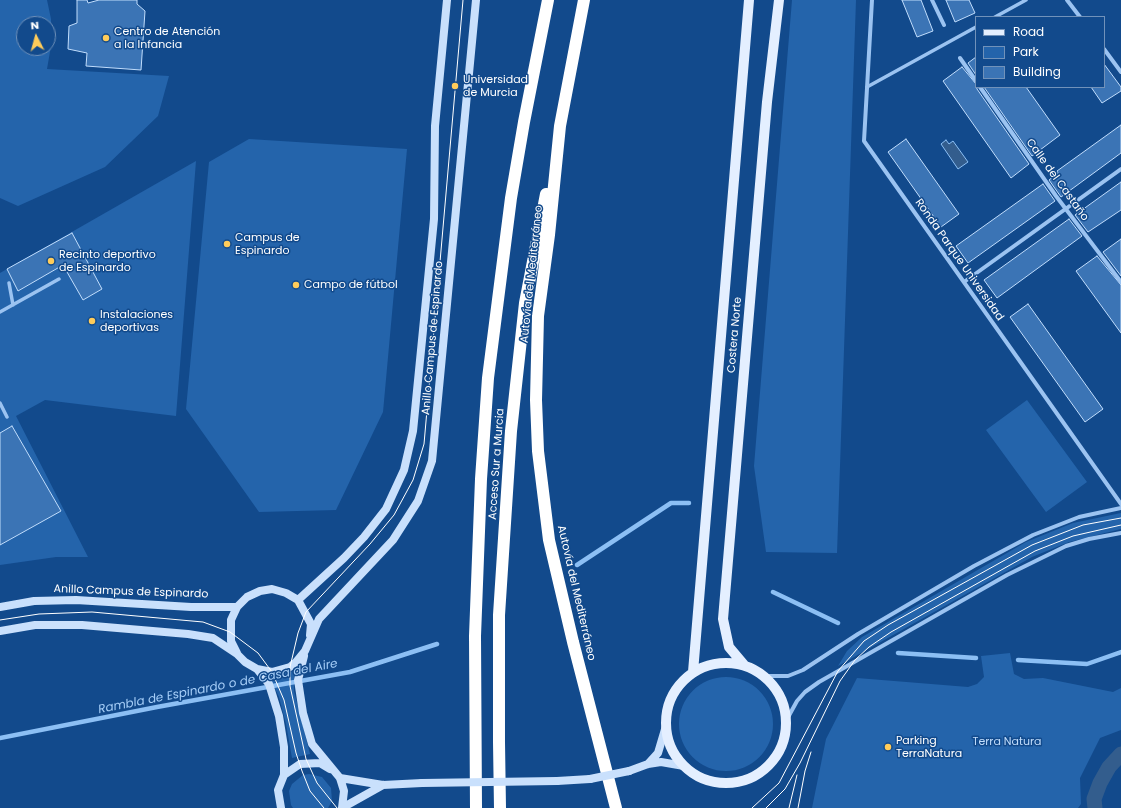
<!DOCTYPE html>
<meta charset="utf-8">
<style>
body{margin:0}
#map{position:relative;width:1121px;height:808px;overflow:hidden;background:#124a8c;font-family:Poppins,sans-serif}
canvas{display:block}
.legend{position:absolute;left:975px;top:16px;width:130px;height:72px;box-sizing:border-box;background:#124a8c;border:1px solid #7192ba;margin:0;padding:5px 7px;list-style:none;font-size:12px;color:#fff}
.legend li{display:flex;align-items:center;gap:8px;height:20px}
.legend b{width:20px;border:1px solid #7192ba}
.north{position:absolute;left:16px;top:16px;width:40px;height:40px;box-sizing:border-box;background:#124a8c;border:1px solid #7192ba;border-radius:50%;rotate:354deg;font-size:11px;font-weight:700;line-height:16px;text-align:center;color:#fff}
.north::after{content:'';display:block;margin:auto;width:14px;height:18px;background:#ffcc5a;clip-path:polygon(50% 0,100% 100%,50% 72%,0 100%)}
</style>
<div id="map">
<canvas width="1121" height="808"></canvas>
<ul class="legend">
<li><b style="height:5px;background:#e4efff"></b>Road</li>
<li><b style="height:11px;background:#2464ab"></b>Park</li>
<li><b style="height:11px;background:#3b74b5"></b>Building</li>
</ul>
<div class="north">N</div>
</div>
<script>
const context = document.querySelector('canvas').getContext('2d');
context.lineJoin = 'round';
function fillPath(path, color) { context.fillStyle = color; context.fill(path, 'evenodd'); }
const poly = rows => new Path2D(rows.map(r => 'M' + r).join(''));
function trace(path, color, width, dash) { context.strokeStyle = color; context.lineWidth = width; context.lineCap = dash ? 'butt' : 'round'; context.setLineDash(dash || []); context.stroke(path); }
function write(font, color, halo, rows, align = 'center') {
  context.font = font + ' Poppins,sans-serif'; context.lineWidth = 3; context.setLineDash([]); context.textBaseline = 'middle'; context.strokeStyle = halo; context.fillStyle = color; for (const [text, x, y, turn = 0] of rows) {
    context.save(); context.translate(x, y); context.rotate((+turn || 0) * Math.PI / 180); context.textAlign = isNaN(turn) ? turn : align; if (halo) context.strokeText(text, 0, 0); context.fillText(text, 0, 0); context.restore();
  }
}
fillPath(poly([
 [0,0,47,0,51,19,51,46,47,69,169,76,158,116,105,167,18,206,0,198],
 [24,24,48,24,48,48,24,48],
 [792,0,856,0,837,553,766,552,754,466],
 [249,139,407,149,383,412,336,510,259,512,186,409,209,162],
 [196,161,176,416,45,400,16,416,88,557,56,557,0,565,0,273],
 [1027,400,1087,482,1046,512,986,430],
 [1121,513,1121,529,1069,542,1032,557,838,666,847,651,862,637,1026,542,1073,523],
 [1010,653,1014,674,1024,679,1043,678,1113,692,1121,688,1121,730,1100,738,1080,778,1081,804,1078,808,812,808,826,739,857,678,968,687,977,684,984,677,981,656],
 [294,671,294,691,310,754,292,758,286,724,279,697,269,676],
 '679 724a47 47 0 1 1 94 0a47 47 0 1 1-94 0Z',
 [309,774,322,777,331,788,332,801,328,808,293,808,291,805,289,791,292,784,303,775]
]), '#2464ab');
const water = poly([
 [946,140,949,144,953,141,968,162,958,169,941,144,946,140]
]);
fillPath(water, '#335d8d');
trace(water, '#8cbff4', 1);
trace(poly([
 [577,565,671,503,689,503],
 [773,592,838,623],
 [898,653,976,658],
 [1018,660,1087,664,1121,652],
 [0,738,157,707,350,672,437,644]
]), '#8cbff4', 4.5);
trace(poly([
 [1095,808,1094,799,1100,783,1109,767,1121,754]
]), '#335d8d', 15);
const building = poly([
 [77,0,87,0,88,3,99,0,137,0,137,4,145,11,141,70,86,66,87,53,68,49,69,26,77,23,77,0],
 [902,0,921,0,933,31,917,37,902,0],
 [946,0,969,0,975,13,955,22,946,0],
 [976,57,976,75,968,63,976,57],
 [1104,64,1121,87,1121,91,1102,103,1091,87,1104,87,1104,64],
 [962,67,976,84,977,89,1029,164,1011,178,943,81,962,67],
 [984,87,1026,87,1060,135,1032,156,984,87],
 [1121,125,1121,153,1061,197,1049,180,1058,173,1057,171,1121,125],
 [906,139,959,214,941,227,888,152,906,139],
 [1121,182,1121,210,1088,232,1075,215,1121,182],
 [1043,184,1055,201,968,263,956,246,1043,184],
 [1069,219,1082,236,997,298,984,280,1069,219],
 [72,233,102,289,83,300,63,265,18,291,7,269,72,233],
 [1121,239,1121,276,1103,252,1121,239],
 [1097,256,1121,285,1121,333,1076,271,1097,256],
 [1028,304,1103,409,1085,422,1010,317,1028,304],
 [12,426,61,511,0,545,0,433,12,426]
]);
fillPath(building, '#3b74b5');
trace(building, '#c1ddfc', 1);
trace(poly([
 [995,17,1026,0],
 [867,87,976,27],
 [9,283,13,305],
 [0,312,59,279],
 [0,403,7,417]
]), '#9bc3f1', 3.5);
trace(poly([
 [872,0,864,141,1121,504],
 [932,0,944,25],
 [1067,0,1080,17],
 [1104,49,1121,72],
 [960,58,976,81],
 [980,87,1056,196,1121,282],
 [964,282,1121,169],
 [764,676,788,676,803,670,858,634,974,566,1033,535,1079,517,1121,508],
 [786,721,797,701,805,692,819,682,1007,575,1066,546,1089,539,1121,533]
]), '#9bc3f1', 4);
trace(poly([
 [298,600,344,558,364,537,386,509,404,470,413,431,434,219,435,126,447,0],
 [0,607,34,601,76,600,191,607,237,607],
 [0,631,35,625,82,625,188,634,213,638,237,654,245,662,257,669,272,672,290,667,296,662,305,651,319,619,393,540,418,501,432,461,476,0],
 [237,653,231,641,231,620,237,607,247,597,260,591,272,589,286,593,298,600,311,624,310,635],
 [304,656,298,680,303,713,312,744,340,778,344,791,342,808],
 [257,669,269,684,279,716,284,747,284,775,278,790,281,808],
 [648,764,658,753,666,726],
 [629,771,648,764,661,762,684,766],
 [284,775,300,764,320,763,330,769],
 [340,778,383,785,422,783],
 [557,781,590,779],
 [342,808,383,785]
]), '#c9e0fc', 8);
trace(poly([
 '666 723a60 60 0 1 1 120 0a60 60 0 1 1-120 0Z',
 [745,666,729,647,723,619,767,102,779,0],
 [693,672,749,0]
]), '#e4efff', 10);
trace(poly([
 [584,0,560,126,549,235,538,316,536,400,538,451,549,540,573,642,616,808],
 [476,808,475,636,481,479,488,378,511,198,524,122,548,0],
 [500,808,499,742,499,615,511,431,525,303,546,194]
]), '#fff', 12);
trace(poly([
 [0,620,39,614,92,612,203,622,230,632,258,653,272,672,284,700,296,753,302,771,310,791,324,808],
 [337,808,317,783,306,759,290,686,290,667,298,633,306,612,370,544,394,515,413,480,424,444,463,0],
 [752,808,779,783,838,671,864,641,888,625,1032,545,1083,525,1121,518],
 [766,808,785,789,800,763,840,681,855,660,869,647,891,632,1035,551,1073,536,1121,525],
 [789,808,797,775],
 [798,808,805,771,811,752]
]), '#fff', 1);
trace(poly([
 [590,779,629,771],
 [422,783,557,781]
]), '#c9e0fc', 8);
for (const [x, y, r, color] of [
 [106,38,4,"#ffcc5a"],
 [455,86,4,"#ffcc5a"],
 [227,244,4,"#ffcc5a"],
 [51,261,4,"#ffcc5a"],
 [296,285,4,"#ffcc5a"],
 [92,321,4,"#ffcc5a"],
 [888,747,4,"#ffcc5a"]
]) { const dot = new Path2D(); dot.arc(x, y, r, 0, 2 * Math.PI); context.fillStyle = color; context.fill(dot); trace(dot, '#124a8c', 1.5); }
write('11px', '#fff', '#124a8c', [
 ["Centro de Atención",114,32],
 ["a la Infancia",114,45],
 ["Universidad",463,80],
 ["de Murcia",463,93],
 ["Campus de",235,238],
 ["Espinardo",235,251],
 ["Recinto deportivo",59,255],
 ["de Espinardo",59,268],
 ["Campo de fútbol",304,285],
 ["Instalaciones",100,315],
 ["deportivas",100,328],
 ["Parking",896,741],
 ["TerraNatura",896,754]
], 'left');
write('11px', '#fff', '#124a8c', [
 ["Calle del Castaño",1057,180,54],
 ["Ronda Parque Universidad",959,260,55],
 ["Autovía del Mediterráneo",532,274,-84],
 ["Costera Norte",735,335,-85],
 ["Anillo Campus de Espinardo",433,338,-85],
 ["Acceso Sur a Murcia",497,464,-86],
 ["Anillo Campus de Espinardo",131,592,2],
 ["Autovía del Mediterráneo",576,593,77]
]);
write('11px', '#c1ddfc', '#124a8c', [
 ["Terra Natura",1007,742]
]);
write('italic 12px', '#a6cef8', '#124a8c', [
 ["Rambla de Espinardo o de Casa del Aire",218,687,-11]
]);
</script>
